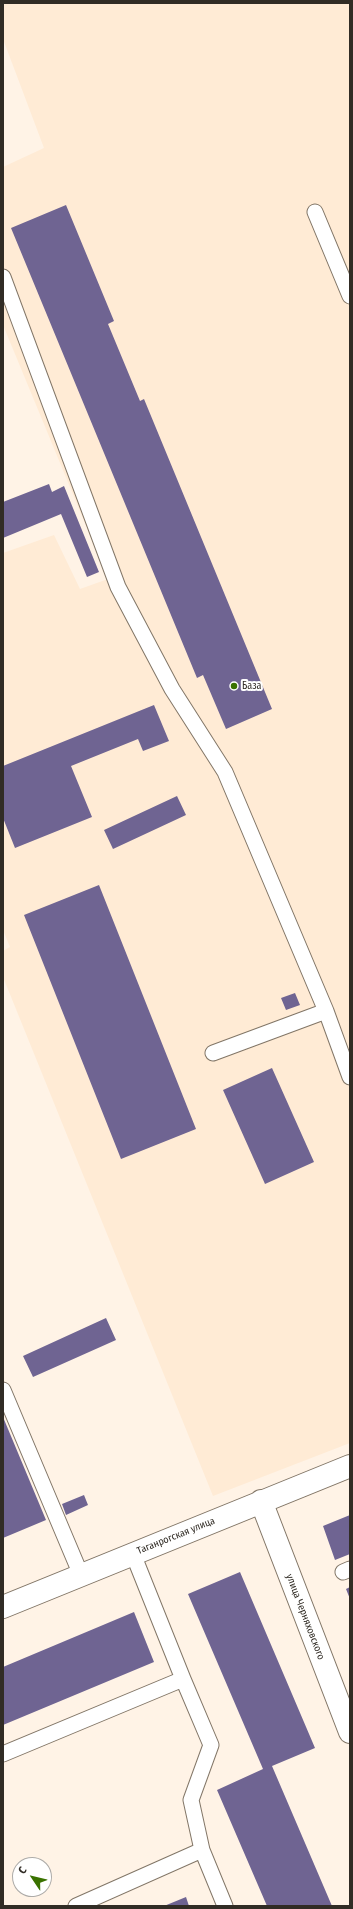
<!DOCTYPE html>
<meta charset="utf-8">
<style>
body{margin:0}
#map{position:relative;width:353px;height:1909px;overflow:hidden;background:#fff3e6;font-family:"Fira Sans Condensed",sans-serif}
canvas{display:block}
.frame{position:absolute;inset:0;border:4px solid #312c25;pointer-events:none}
.north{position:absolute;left:12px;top:1857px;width:40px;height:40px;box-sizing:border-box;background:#fff;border:1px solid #adaba8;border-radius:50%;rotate:305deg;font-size:11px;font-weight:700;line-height:16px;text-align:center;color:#312c25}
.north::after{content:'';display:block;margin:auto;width:14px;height:18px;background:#3a7200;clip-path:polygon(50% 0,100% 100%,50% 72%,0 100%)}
</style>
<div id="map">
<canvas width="353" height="1909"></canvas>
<div class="frame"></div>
<div class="north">С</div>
</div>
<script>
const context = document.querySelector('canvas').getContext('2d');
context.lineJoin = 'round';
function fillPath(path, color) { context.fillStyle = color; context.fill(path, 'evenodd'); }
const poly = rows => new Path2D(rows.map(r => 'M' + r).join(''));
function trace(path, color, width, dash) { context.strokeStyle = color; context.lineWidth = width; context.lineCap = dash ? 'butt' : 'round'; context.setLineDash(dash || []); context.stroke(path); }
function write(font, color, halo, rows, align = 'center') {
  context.font = font + ' "Fira Sans Condensed",sans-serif'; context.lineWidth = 4; context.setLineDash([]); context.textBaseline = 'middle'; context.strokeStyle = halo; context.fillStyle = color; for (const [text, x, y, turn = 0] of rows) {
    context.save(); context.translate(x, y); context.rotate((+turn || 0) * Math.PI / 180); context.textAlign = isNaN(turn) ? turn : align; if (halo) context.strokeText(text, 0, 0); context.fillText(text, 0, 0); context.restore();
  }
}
fillPath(poly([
 [3,3,350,3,350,1443,213,1496,3,977,3,951,10,947,3,930,3,553,54,535,80,589,108,579,3,325,3,167,44,148,3,39]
]), '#ffebd5');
fillPath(poly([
 [66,205,114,321,108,324,140,401,144,399,272,709,226,729,203,675,197,678,11,228],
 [49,484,52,492,64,486,99,572,87,577,61,514,3,538,3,502],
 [154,705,169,741,143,751,138,739,71,766,92,817,15,848,3,818,3,766],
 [177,796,186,815,113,849,104,830],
 [99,885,196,1129,121,1159,24,915],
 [295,993,300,1005,286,1010,281,998],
 [272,1068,314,1162,265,1184,223,1090],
 [106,1318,116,1340,33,1377,23,1356],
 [3,1417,46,1520,3,1538],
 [84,1495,88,1505,66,1515,62,1504],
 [350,1515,350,1554,335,1560,323,1526],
 [240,1572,315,1748,272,1766,332,1906,267,1906,217,1790,263,1769,188,1594],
 [350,1587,350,1599,346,1589],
 [134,1612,154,1662,3,1725,3,1667],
 [186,1897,189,1906,164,1906]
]), '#6f6492');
const lane = poly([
 [315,212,350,296],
 [3,277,118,587,172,689,225,772,326,1011,350,1077],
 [213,1053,326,1011],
 [3,1390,81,1575],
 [133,1554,183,1679,211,1745,191,1800,202,1850,225,1906],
 [343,1572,350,1569],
 [3,1754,183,1679],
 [76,1906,202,1850]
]);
const street = poly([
 [261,1501,350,1732],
 [3,1607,350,1466]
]);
trace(lane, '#827667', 17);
trace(street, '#827667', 24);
trace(lane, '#fff', 15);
trace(street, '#fff', 22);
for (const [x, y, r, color] of [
 [234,686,4,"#3a7200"]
]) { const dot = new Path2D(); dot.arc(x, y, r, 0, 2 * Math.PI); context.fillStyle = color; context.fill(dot); trace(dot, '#fff', 1.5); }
write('10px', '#312c25', '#fff', [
 ["База",242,686]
], 'left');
write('10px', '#312c25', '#fff', [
 ["Таганрогская улица",176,1536,-22],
 ["улица Черняховского",305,1617,69]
]);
</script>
